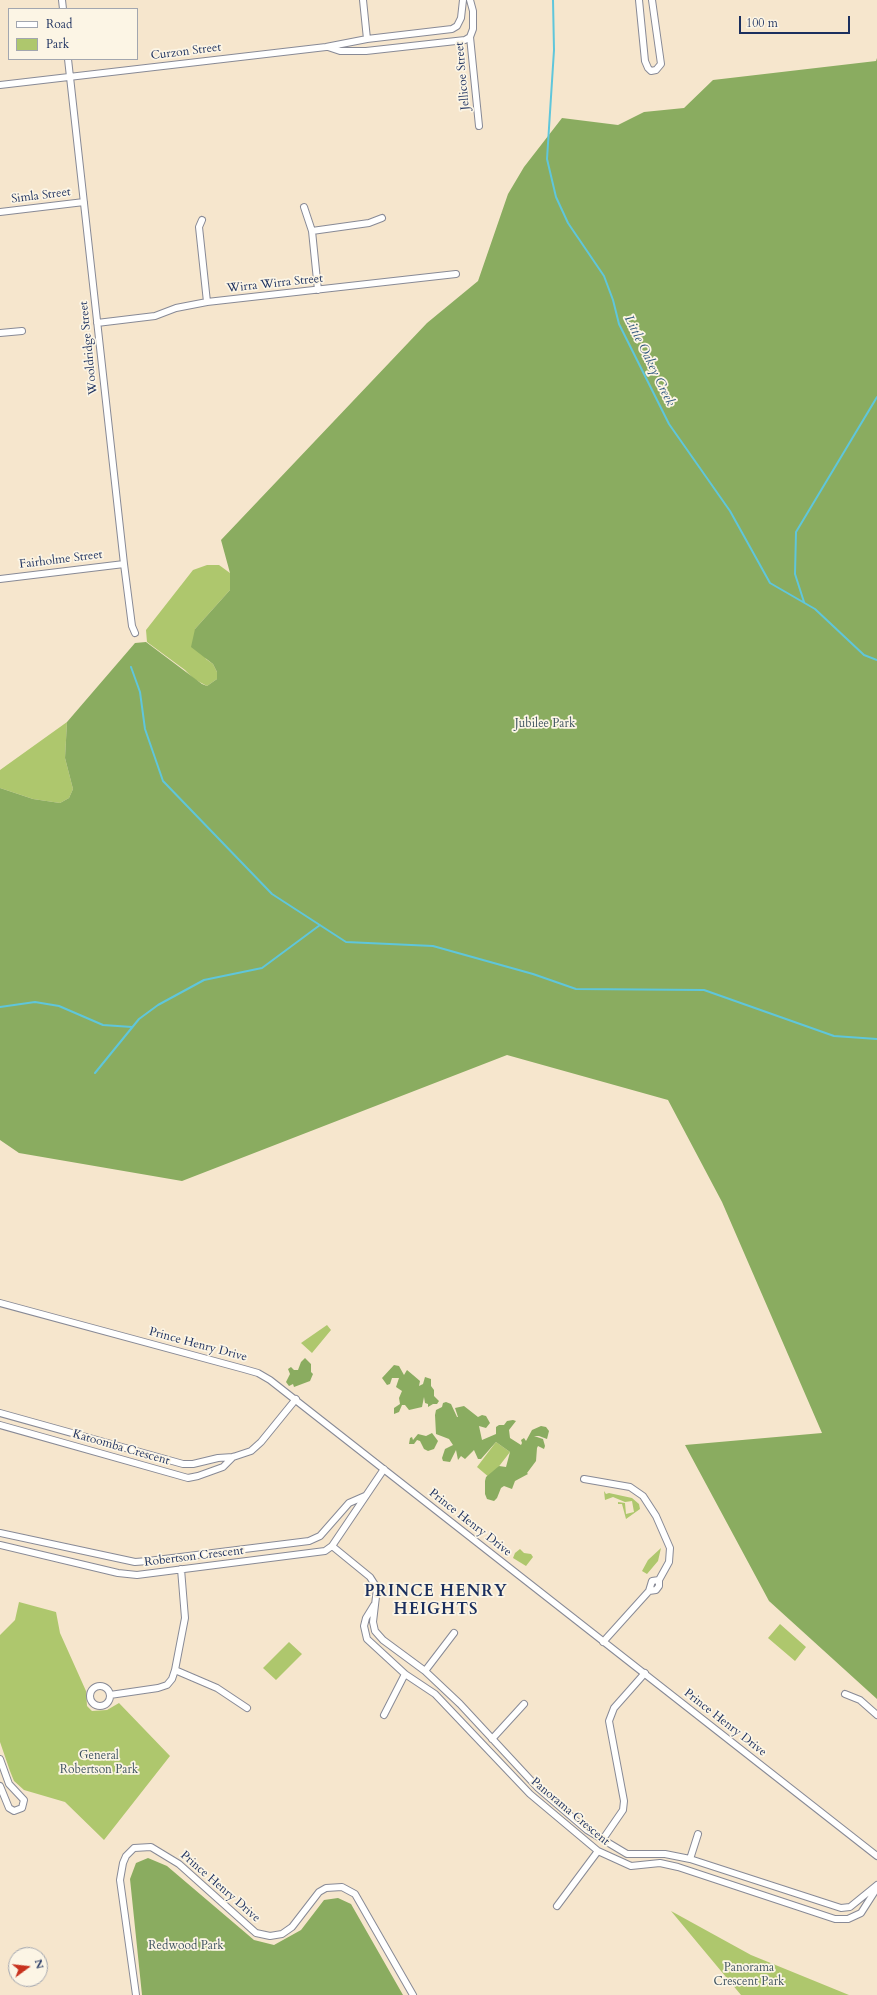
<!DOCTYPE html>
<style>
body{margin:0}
#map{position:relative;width:877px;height:1995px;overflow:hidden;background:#f6e6cd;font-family:Cardo,serif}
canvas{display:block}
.legend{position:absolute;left:8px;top:8px;width:130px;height:52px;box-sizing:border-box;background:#fcf5e5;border:1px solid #a2a6af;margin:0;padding:5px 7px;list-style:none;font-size:12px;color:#1b2f5e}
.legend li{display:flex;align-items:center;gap:8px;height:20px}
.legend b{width:20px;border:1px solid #a2a6af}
.north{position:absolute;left:8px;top:1947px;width:40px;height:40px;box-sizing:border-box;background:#fcf5e5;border:1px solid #a2a6af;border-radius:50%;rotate:75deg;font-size:11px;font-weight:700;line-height:16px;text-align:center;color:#1b2f5e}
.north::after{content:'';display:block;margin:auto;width:14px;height:18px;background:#c8321e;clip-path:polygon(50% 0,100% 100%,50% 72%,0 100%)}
.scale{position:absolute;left:739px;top:16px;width:111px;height:18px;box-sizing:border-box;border:2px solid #1b2f5e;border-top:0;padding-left:5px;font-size:12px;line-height:14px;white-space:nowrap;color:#1b2f5e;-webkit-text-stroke:3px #fcf5e5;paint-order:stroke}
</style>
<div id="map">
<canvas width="877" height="1995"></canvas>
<ul class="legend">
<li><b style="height:5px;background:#fff"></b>Road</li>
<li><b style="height:11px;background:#aec76d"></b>Park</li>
</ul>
<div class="north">N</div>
<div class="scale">100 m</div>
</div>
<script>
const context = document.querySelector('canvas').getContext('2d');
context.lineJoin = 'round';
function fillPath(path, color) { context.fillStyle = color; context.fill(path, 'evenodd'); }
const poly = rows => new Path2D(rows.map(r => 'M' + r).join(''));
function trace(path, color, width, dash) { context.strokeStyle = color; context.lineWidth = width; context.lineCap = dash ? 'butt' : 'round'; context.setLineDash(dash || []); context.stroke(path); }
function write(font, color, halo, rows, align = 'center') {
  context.font = font + ' Cardo,serif'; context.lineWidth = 3.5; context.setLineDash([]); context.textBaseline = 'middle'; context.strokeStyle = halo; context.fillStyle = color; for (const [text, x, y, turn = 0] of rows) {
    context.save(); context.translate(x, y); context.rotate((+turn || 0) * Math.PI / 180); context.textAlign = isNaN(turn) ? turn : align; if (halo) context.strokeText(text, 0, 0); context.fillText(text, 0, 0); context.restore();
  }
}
fillPath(poly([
 [207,565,219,565,230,573,230,590,195,629,206,659,213,664,217,672,217,679,207,686,194,679,185,670,147,642,146,630,193,570],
 [67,722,65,758,73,789,69,798,60,803,33,799,0,788,0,770],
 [327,1325,331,1330,312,1353,301,1343],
 [496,1442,510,1452,490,1478,477,1467],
 [604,1491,606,1494,609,1493,632,1498,639,1504,640,1509,626,1519,622,1504,618,1504,618,1502,625,1503,626,1514,634,1512,632,1501,625,1502,613,1497,605,1500],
 [661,1548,658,1561,647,1574,642,1571,648,1560],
 [520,1549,524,1553,531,1554,533,1557,526,1566,513,1558,515,1553],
 [19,1602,56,1612,60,1633,86,1691,87,1706,92,1711,107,1710,119,1703,170,1756,104,1840,65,1802,24,1790,14,1781,10,1771,0,1742,0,1635,15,1620],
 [780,1624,806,1647,795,1661,768,1638],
 [289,1642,302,1654,276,1680,263,1668],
 [671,1911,751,1955,849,1995,741,1995]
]), '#aec76d');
fillPath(poly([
 [877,58,877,1699,769,1601,685,1445,822,1433,722,1202,668,1100,507,1055,182,1181,19,1153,0,1140,0,788,33,799,60,803,69,798,73,789,65,758,67,722,135,643,146,642,202,684,207,686,217,679,217,672,213,664,191,647,195,629,230,590,230,573,221,540,427,323,478,281,508,194,524,167,562,118,618,125,644,112,684,108,713,80,876,61],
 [305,1358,311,1364,311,1372,313,1374,310,1381,294,1387,293,1384,289,1386,286,1382,290,1374,288,1369,291,1367,294,1370,298,1370,301,1362],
 [394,1365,399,1366,404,1375,407,1370,413,1375,420,1381,419,1386,423,1384,425,1377,431,1379,431,1386,434,1390,434,1396,439,1401,437,1404,433,1404,428,1407,428,1404,425,1403,424,1397,422,1407,409,1410,405,1405,402,1405,399,1412,394,1414,394,1408,400,1404,399,1398,402,1391,396,1387,399,1378,392,1378,390,1384,387,1385,382,1378],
 [446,1402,451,1404,457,1417,458,1417,455,1408,464,1406,478,1417,482,1415,486,1416,490,1423,486,1428,479,1426,482,1440,496,1434,496,1427,499,1425,504,1425,507,1421,513,1420,516,1421,509,1430,510,1438,521,1445,522,1443,521,1440,524,1438,526,1441,532,1430,541,1426,546,1427,549,1431,547,1439,539,1436,534,1436,543,1439,545,1446,544,1449,538,1446,537,1448,536,1461,527,1473,528,1474,515,1481,512,1489,504,1486,501,1488,497,1498,494,1501,487,1499,485,1494,485,1481,486,1477,499,1466,506,1467,510,1452,496,1442,481,1459,478,1459,474,1450,465,1459,461,1456,458,1460,456,1450,450,1462,443,1461,442,1458,445,1449,453,1445,449,1439,436,1434,435,1415,436,1410,442,1407,443,1403],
 [432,1433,438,1441,434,1449,428,1451,424,1449,420,1441,417,1440,414,1444,409,1444,410,1438,412,1437,413,1440,418,1434,426,1436],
 [148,1858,167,1866,254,1940,274,1945,301,1930,324,1900,338,1898,351,1904,403,1995,142,1995,130,1879,136,1863]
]), '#8aac60');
trace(poly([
 [553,0,554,50,547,159,556,197,568,223,604,276,613,300,619,324,669,424,730,511,770,583,815,609,864,655,877,660],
 [804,602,795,574,796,532,877,397],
 [131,667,140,692,145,729,163,781,272,894,346,942,433,946,533,974,576,989,704,990,834,1036,877,1039],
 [0,1007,35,1002,59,1006,103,1025,132,1027],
 [95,1073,139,1019,158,1005,204,980,262,968,320,925]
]), '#5fc6db', 2);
const street = poly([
 [62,0,63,9],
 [363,0,367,39],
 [470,0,473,11,473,29,470,37,479,126],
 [639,0,645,61,648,68,651,71,656,70,661,64,652,0],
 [328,47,340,51,366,51,465,40,470,37],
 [68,59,124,564,132,626,135,633],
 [0,85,326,47,367,39,452,29,457,26,461,18,463,0],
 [304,207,312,231,318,290],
 [0,212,84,202],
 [202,220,199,227,207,302],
 [312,231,369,223,382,218],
 [97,323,155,316,176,308,207,302,456,274],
 [0,333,22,331],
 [0,579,124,564],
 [0,1303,244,1369,258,1373,270,1380,877,1856],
 [0,1413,183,1464,193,1464,218,1458,233,1457,251,1451,261,1442,296,1399],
 [0,1425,188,1478,198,1476,223,1467,233,1457],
 [584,1479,630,1487,643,1496,656,1516,670,1548,669,1562,659,1580,659,1586,656,1590,649,1591,603,1642],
 [0,1533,135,1562,148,1561,309,1541,320,1536,349,1503,365,1496],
 [0,1545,118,1573,137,1575,325,1551,332,1546,384,1469],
 [332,1546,370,1577,377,1588,373,1622,375,1631,383,1640,425,1671,460,1704,538,1788,587,1830,627,1854,665,1854,690,1859,841,1908,850,1907,877,1885],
 [649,1591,652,1581,659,1580],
 [374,1605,366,1618,364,1626,367,1639,405,1674,435,1694,530,1794,598,1851,631,1866,660,1863,678,1867,835,1919,848,1919,861,1913,877,1888],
 [175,1670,217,1688,247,1708],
 [425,1671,454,1633],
 '90 1696a10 10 0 1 1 20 0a10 10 0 1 1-20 0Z',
 [845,1694,860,1700,877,1715],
 [110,1695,158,1688,167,1685,172,1679,175,1670,185,1618,181,1569],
 [384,1715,405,1674],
 [492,1739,524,1704],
 [0,1759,9,1784,24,1800,22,1808,14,1811,9,1808,0,1786],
 [603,1839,623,1810,624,1801,609,1721,614,1708,645,1673],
 [690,1859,698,1834],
 [557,1906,598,1851],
 [136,1995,120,1880,123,1863,126,1856,134,1848,151,1847,179,1864,256,1933,270,1936,282,1934,292,1927,319,1892,326,1888,342,1887,355,1894,413,1995]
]);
trace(street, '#888a96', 8);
trace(street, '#fff', 6);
write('12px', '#1b2f5e', '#fcf5e5', [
 ["Curzon Street",186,52,-7],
 ["Jellicoe Street",463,76,-95],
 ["Simla Street",41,196,-7],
 ["Wirra Wirra Street",275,284,-6],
 ["Wooldridge Street",89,348,-96],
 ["Fairholme Street",61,560,-7],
 ["Prince Henry Drive",198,1345,15],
 ["Katoomba Crescent",121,1448,16],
 ["Prince Henry Drive",470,1523,38],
 ["Robertson Crescent",194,1557,-7],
 ["Prince Henry Drive",725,1723,38],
 ["Panorama Crescent",570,1812,40],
 ["Prince Henry Drive",220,1887,41]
]);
write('12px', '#405562', '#fcf5e5', [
 ["Jubilee Park",545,724],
 ["General",99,1756],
 ["Robertson Park",99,1770],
 ["Redwood Park",186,1946],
 ["Panorama",749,1968],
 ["Crescent Park",749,1982]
]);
write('italic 13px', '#2c557d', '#fcf5e5', [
 ["Little Oakey Creek",649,361,64]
]);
context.letterSpacing = '1px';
write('bold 16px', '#1b2f5e', '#fcf5e5', [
 ["PRINCE HENRY",436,1592],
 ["HEIGHTS",436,1610]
]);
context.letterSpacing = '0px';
</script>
